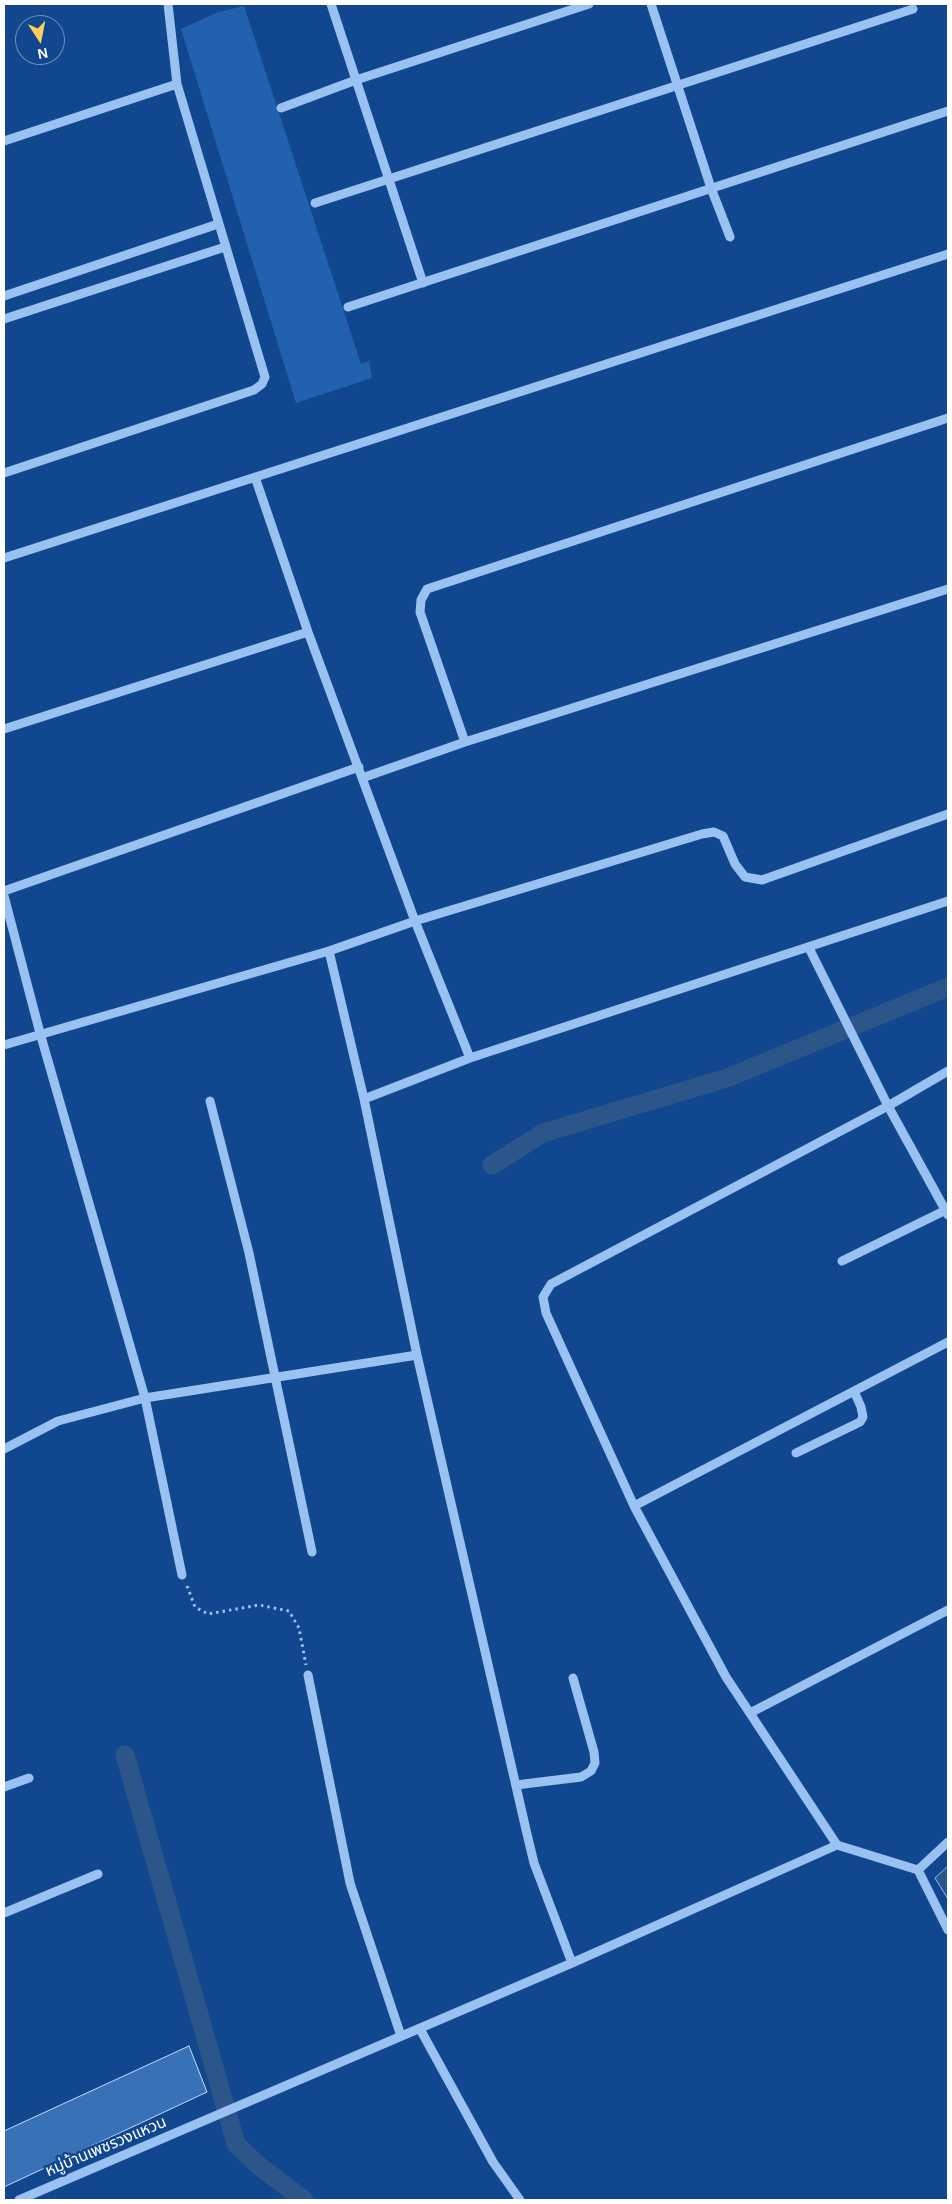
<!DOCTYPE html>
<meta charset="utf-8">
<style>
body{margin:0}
#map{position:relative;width:952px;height:2204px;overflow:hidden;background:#11478e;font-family:Arial,sans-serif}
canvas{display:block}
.frame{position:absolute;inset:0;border:5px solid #fff;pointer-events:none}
.north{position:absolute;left:15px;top:15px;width:50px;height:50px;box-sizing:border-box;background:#11478e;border:1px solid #7091bb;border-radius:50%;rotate:169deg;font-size:14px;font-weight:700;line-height:20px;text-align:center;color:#fff}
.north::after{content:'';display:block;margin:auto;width:18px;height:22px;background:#ffcf5a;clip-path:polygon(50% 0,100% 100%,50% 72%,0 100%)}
</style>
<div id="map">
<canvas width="952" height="2204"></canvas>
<div class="frame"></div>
<div class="north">N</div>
</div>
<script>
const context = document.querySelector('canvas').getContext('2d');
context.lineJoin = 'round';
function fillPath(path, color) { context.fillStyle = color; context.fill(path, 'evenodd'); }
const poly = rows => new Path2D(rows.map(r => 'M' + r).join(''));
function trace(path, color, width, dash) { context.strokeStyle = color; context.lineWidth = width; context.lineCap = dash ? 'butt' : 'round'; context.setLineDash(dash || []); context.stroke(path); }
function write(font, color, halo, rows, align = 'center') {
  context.font = font + ' Arial,"Noto Sans Thai",sans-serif'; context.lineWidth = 5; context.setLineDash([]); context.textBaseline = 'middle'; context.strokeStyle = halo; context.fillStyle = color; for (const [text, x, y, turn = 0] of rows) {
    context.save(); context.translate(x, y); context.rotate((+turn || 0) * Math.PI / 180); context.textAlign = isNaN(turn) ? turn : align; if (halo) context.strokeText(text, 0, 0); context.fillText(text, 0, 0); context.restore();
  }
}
fillPath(poly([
 [244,6,361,364,369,361,372,378,296,403,181,29,218,12]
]), '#2261ad');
const water = poly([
 [948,1866,948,1899,935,1878,948,1866]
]);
fillPath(water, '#2c5589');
trace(water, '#8abcf6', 1);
trace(poly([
 [492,1165,543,1133,727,1078,948,987],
 [125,1755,236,2144,258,2165,304,2200]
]), '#2c5589', 19);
const building = poly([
 [189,2046,207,2092,4,2187,4,2131,189,2046]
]);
fillPath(building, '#3971b7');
trace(building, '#c0dcfd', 1);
trace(poly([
 [187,1586,195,1607,208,1614,259,1605,289,1611,299,1628,306,1665]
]), '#99c1f2', 3, [2.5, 4]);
trace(poly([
 [331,4,423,283],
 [651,4,711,188,730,237],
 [281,108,356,80,589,4],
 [4,141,177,84],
 [315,203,913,9],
 [4,296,218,224],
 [348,307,948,111],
 [4,319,225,247],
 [4,473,254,390,262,384,265,377,177,84,168,4],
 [255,477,308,632,415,921,470,1058],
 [4,558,948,254],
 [4,729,308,632],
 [465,742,420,612,421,600,427,589,948,418],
 [362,778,465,742,948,589],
 [4,891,359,767],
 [4,896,40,1033,145,1398,182,1575],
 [809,948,888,1106,948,1215],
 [329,951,364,1099,417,1355,527,1834,534,1863,572,1963],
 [4,1045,329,951,415,921,702,834,714,832,723,836,735,864,745,877,762,880,948,814],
 [948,1071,888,1106,551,1284,543,1297,546,1313,634,1506,726,1677,837,1845,918,1870,948,1842],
 [364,1099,470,1058,948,901],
 [210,1101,249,1253,312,1552],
 [842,1261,948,1209],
 [4,1449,58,1421,145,1398,417,1355],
 [796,1453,860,1422,863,1417,861,1407,854,1391],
 [634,1506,948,1342],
 [308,1675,350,1883,401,2036],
 [750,1713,948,1610],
 [516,1785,581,1777,591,1771,595,1763,594,1752,573,1678],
 [4,1787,29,1778],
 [918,1870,948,1930],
 [4,1913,98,1874],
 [420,2029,493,2162,520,2200],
 [19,2200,572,1963,837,1845]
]), '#99c1f2', 9);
write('16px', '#fff', '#11478e', [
 ["หมู่บ้านเพชรวงแหวน",106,2147,-23]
]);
</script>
